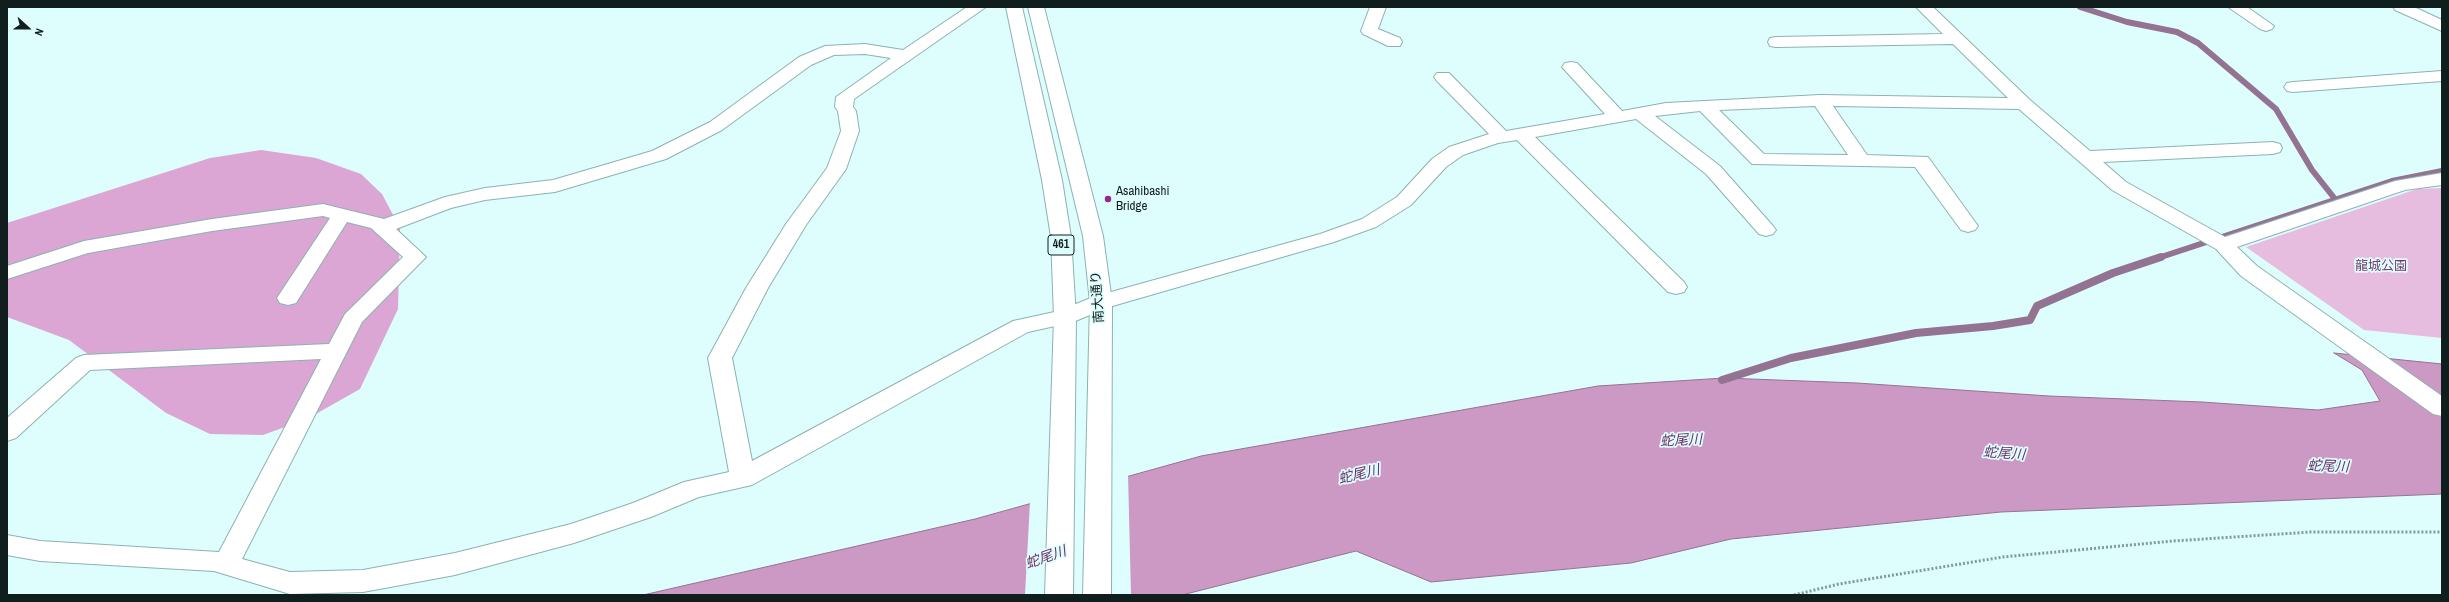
<!DOCTYPE html>
<meta charset="utf-8">
<style>
body{margin:0}
#map{position:relative;width:2449px;height:602px;overflow:hidden;background:#defefd;font-family:"Archivo Narrow",sans-serif}
canvas{display:block}
.frame{position:absolute;inset:0;border:8px solid #101e1e;pointer-events:none}
.north{position:absolute;left:8px;top:8px;width:40px;height:40px;-webkit-text-stroke:3px #defefd;paint-order:stroke;rotate:111deg;font-size:11px;font-weight:700;line-height:16px;text-align:center;color:#101e1e}
.north::after{content:'';display:block;margin:auto;width:14px;height:18px;background:#101e1e;clip-path:polygon(50% 0,100% 100%,50% 72%,0 100%)}
</style>
<div id="map">
<canvas width="2449" height="602"></canvas>
<div class="frame"></div>
<div class="north">N</div>
</div>
<script>
const context = document.querySelector('canvas').getContext('2d');
context.lineJoin = 'round';
function fillPath(path, color) { context.fillStyle = color; context.fill(path, 'evenodd'); }
const poly = rows => new Path2D(rows.map(r => 'M' + r).join(''));
function trace(path, color, width, dash) { context.strokeStyle = color; context.lineWidth = width; context.lineCap = dash ? 'butt' : 'round'; context.setLineDash(dash || []); context.stroke(path); }
function write(font, color, halo, rows, align = 'center') {
  context.font = font + ' "Archivo Narrow","Noto Sans JP",sans-serif'; context.lineWidth = 3.5; context.setLineDash([]); context.textBaseline = 'middle'; context.strokeStyle = halo; context.fillStyle = color; for (const [text, x, y, turn = 0] of rows) {
    context.save(); context.translate(x, y); context.rotate((+turn || 0) * Math.PI / 180); context.textAlign = isNaN(turn) ? turn : align; if (halo) context.strokeText(text, 0, 0); context.fillText(text, 0, 0); context.restore();
  }
}
fillPath(poly([
 [2442,188,2442,338,2364,330,2246,247,2417,189]
]), '#e6bcdf');
fillPath(poly([
 [261,150,316,158,361,174,382,194,400,228,398,309,360,389,307,419,263,435,210,434,166,413,69,340,7,317,7,223,210,158]
]), '#dba6d3');
const water = poly([
 [2334,353,2442,364,2442,494,2001,512,1731,539,1631,563,1431,582,1356,551,1182,595,643,595,975,519,1201,456,1598,386,1724,378,1857,383,2049,396,2202,402,2318,410,2380,401,2362,370,2334,353]
]);
fillPath(water, '#cc98c4');
trace(water, '#947392', 1);
fillPath(poly([
 [1128,474,1131,595,1025,595,1030,502]
]), '#defefd');
trace(poly([
 [2080,7,2127,22,2177,32,2198,43,2276,109,2312,170,2335,199],
 [2158,258,2392,181,2442,171]
]), '#947392', 6);
trace(poly([
 [1722,380,1791,358,1916,333,1993,326,2030,320,2037,306,2113,273,2161,257]
]), '#947392', 8);
const minor = poly([
 [967,7,986,7,854,99,853,107,856,111,859,131,846,169,806,225,768,288,732,358,752,461,1013,321,1059,311,1093,297,1320,234,1362,219,1397,197,1432,159,1449,147,1489,134,1437,81,1434,77,1437,73,1449,73,1506,131,1605,114,1562,67,1565,63,1571,62,1577,63,1622,111,1666,103,1820,95,2008,98,1953,44,1776,47,1770,46,1768,42,1770,38,1776,37,1943,34,1916,7,1933,7,2030,100,2090,151,2273,142,2280,144,2282,148,2280,152,2273,154,2103,162,2126,182,2225,237,2395,181,2442,173,2442,185,2405,190,2237,247,2257,266,2442,396,2442,416,2433,414,2241,276,2216,249,2112,190,2019,109,1833,106,1867,155,1928,157,1978,226,1975,230,1968,232,1961,230,1915,167,1752,164,1700,111,1655,116,1720,166,1773,226,1776,230,1773,234,1766,236,1759,234,1706,174,1636,119,1535,137,1684,282,1687,287,1684,292,1676,294,1668,292,1517,140,1498,143,1463,155,1446,167,1411,205,1376,227,1334,242,1109,307,1073,322,1028,332,752,485,699,497,651,517,574,543,455,575,363,592,290,594,214,571,40,561,7,555,7,535,40,541,219,552,321,359,90,370,16,438,7,441,7,418,76,358,84,355,329,344,345,314,403,257,371,228,347,222,296,303,288,305,280,303,277,298,330,218,323,216,212,231,88,253,7,279,7,266,84,241,212,219,323,204,384,219,445,197,485,188,553,180,652,151,710,122,799,57,825,46,865,44,903,50,967,7],
 [865,54,891,58,836,97,835,107,838,111,841,131,827,168,786,224,746,288,708,358,729,472,684,482,633,503,571,524,455,553,363,570,290,572,242,559,362,322,426,257,396,229,451,208,485,200,555,192,666,159,722,130,811,65,834,55,865,54],
 [1815,106,1848,155,1764,154,1719,110,1815,106],
 [1370,7,1386,7,1378,29,1400,38,1402,42,1400,46,1388,46,1363,34,1361,31,1370,7],
 [2228,7,2247,7,2274,26,2272,29,2266,31,2260,29,2228,7],
 [2393,7,2414,7,2442,20,2442,31,2395,10,2393,7],
 [2442,71,2442,81,2293,92,2287,91,2284,87,2287,83,2293,82,2442,71]
]);
const highway = poly([
 [1006,7,1022,7,1062,180,1071,237,1076,317,1073,595,1045,595,1054,317,1051,237,1042,180,1006,7],
 [1028,7,1044,7,1103,236,1112,302,1111,595,1083,595,1090,302,1083,236,1028,7]
]);
trace(minor, '#8cb2b1', 2);
trace(highway, '#8cb2b1', 2);
trace(poly([
 [1794,595,1839,584,2003,557,2173,541,2311,532,2442,532]
]), '#819999', 3, [2, 2]);
fillPath(minor, '#fff');
fillPath(highway, '#fff');
for (const [x, y, r, color] of [
 [1108,199,4,"#95298b"]
]) { const dot = new Path2D(); dot.arc(x, y, r, 0, 2 * Math.PI); context.fillStyle = color; context.fill(dot); trace(dot, '#defefd', 1.5); }
for (const [x, y, w] of [
 [1061,245,26]
]) { const box = new Path2D(); box.roundRect(x - w / 2, y - 10, w, 20, 3); context.fillStyle = '#defefd'; context.fill(box); trace(box, '#101e1e', 1); }
write('bold 12px', '#101e1e', null, [
 ["461",1061,245]
]);
write('13px', '#101e1e', '#defefd', [
 ["Asahibashi",1116,192],
 ["Bridge",1116,207]
], 'left');
write('13px', '#7a3b73', '#defefd', [
 ["龍城公園",2381,267]
]);
write('13px', '#101e1e', '#defefd', [
 ["南大通り",1098,297,-94]
]);
write('italic 14px', '#6e3068', '#defefd', [
 ["蛇尾川",1681,441,-3],
 ["蛇尾川",2004,454,4],
 ["蛇尾川",2328,467,2],
 ["蛇尾川",1359,475,-13],
 ["蛇尾川",1046,558,-19]
]);
</script>
